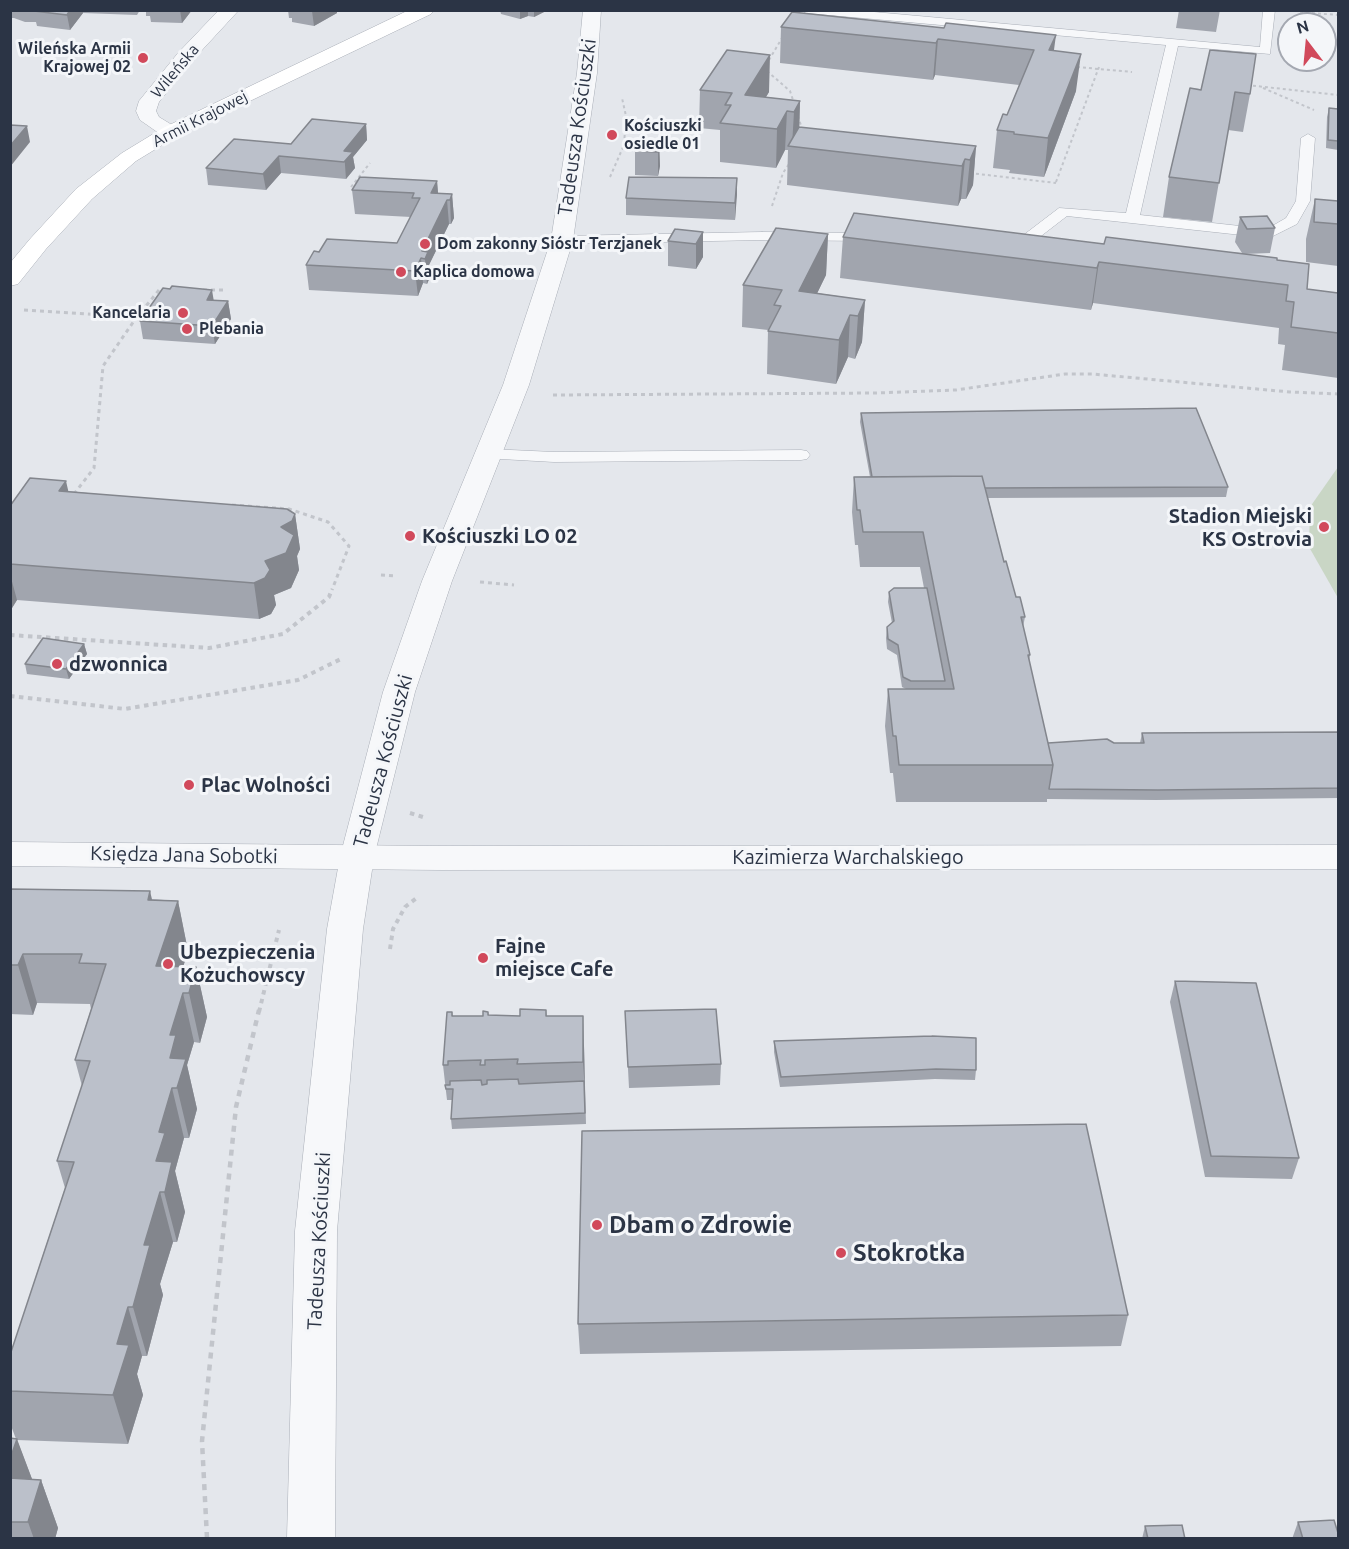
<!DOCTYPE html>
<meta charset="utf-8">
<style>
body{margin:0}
#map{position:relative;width:1349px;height:1549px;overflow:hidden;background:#e4e7ec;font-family:Ubuntu,sans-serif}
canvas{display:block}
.frame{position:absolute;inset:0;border:12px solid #2b3445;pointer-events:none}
.north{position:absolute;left:1277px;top:12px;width:60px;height:60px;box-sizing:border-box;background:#f4f6f9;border:2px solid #a4a8b1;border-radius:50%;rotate:344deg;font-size:16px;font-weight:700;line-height:24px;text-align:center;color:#2b3445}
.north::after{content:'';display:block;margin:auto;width:21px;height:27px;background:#d1495b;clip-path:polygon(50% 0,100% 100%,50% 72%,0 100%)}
</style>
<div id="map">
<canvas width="1349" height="1549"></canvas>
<div class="frame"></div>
<div class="north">N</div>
</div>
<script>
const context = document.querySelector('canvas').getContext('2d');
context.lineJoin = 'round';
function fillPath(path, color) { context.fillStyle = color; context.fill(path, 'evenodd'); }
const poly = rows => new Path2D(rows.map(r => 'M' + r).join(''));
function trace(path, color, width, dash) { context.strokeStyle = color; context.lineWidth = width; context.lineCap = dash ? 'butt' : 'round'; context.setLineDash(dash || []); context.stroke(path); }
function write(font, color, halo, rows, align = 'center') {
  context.font = font + ' Ubuntu,sans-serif'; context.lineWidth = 6; context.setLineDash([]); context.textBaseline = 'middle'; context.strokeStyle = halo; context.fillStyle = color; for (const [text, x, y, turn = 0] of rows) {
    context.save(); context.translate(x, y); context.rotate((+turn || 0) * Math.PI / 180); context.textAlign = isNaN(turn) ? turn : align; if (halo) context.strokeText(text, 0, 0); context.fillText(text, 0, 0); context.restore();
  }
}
fillPath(poly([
 [1338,467,1338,598,1309,547,1310,507]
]), '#c9d6c5');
const service = poly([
 [801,10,852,10,1260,47,1263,10,1275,10,1270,54,1178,46,1140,215,1267,229,1286,218,1296,201,1301,138,1308,134,1315,138,1310,201,1297,224,1269,238,1067,216,1032,243,1022,258,1012,258,1010,255,1021,237,1059,208,1126,213,1166,45,806,13,801,10],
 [762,232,870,233,877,237,870,241,762,240,562,244,555,240,562,236,762,232],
 [489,449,554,452,801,450,807,451,810,455,807,459,801,460,554,462,483,458,480,454,483,450,489,449]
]);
const minor = poly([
 [219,10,239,10,192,61,159,102,156,111,159,117,177,128,180,132,177,136,170,138,163,136,140,120,136,111,139,101,178,53,219,10],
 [10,842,441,846,1338,845,1338,869,441,870,10,866,10,842]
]);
const tertiary = poly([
 [583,10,601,10,597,73,573,240,529,385,452,581,415,692,374,857,363,929,337,1231,335,1538,287,1538,295,1231,327,929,340,857,383,692,422,581,503,385,551,240,577,73,583,10]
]);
const secondary = poly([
 [409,10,434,10,431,14,177,136,136,161,92,199,46,249,18,284,10,286,10,263,30,239,76,189,122,153,163,128,409,10]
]);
trace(service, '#a9aeb7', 1);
trace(minor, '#a9aeb7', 1);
trace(tertiary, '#a9aeb7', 1);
trace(secondary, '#a9aeb7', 1);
trace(poly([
 [1300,12,1338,15],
 [1325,41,1338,44],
 [769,60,782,38],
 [1077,67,1132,72],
 [767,71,790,91,794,103],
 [1247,85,1338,95],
 [1263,88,1314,110],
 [798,116,803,132],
 [970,173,1056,183],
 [610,177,624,145,626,116,622,98],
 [1056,182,1099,67],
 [351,187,370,163],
 [772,206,783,173,789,164]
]), '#c2c5cb', 2, [3, 3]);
trace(poly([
 [203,290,225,290],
 [24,310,137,317,159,290,165,290],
 [553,395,876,393,956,390,1065,374,1092,374,1290,392,1338,394],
 [74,494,94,468,103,366,136,318],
 [232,505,289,509,328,522,349,546,332,590],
 [381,575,396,576],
 [480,582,514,585]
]), '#c2c5cb', 3, [4, 4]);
trace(poly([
 [10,635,209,648,283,634,329,597,332,589],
 [10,696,125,709,298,680,343,658],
 [410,813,426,818],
 [390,949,393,929,405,907,418,897],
 [259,1012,279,930]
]), '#c2c5cb', 4, [4.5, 4.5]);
trace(poly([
 [207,1538,202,1441,236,1107,259,1010]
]), '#c2c5cb', 4.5, [6, 6]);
fillPath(service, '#f7f8fa');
fillPath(minor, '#f7f8fa');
fillPath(tertiary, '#f7f8fa');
fillPath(secondary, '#fff');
fillPath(poly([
 [10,10,140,10,137,15,83,13,70,30,37,26,36,22,25,22,14,18,10,18],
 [146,10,192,10,182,23,151,22,150,16,146,16],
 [288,10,337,10,337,13,314,26,292,22,292,18,289,18],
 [500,10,548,10,534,17,528,16,520,19,501,14],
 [1179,10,1220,10,1216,32,1176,28],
 [792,12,1054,51,1076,91,1044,177,1009,173,1010,170,993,168,997,130,1007,115,1019,85,935,75,933,80,780,63,781,27],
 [1190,88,1250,94,1243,132,1228,130,1212,222,1163,217,1169,177],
 [700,90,769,92,766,97,800,101,799,127,976,146,973,185,966,199,961,199,958,206,787,185,788,150,785,150,776,168,720,162,720,130,699,128],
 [1329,108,1338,109,1338,150,1326,148,1327,117],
 [366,124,367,140,353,157,355,168,346,179,281,173,266,190,208,185,206,168,291,144],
 [659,142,660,166,658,176,635,175,635,151],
 [737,178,735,220,626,215,626,198],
 [437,181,438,193,452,194,454,218,451,224,449,224,429,265,430,277,427,284,423,283,418,296,309,290,306,265,319,252,397,243,411,217,355,214,352,190],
 [1315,199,1338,201,1338,266,1306,262,1306,239],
 [1240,217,1275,228,1270,253,1244,254,1277,260,1307,289,1338,293,1338,378,1282,370,1285,345,1278,344,1279,328,1093,303,1091,310,840,278,843,237,1104,244,1242,253,1235,242],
 [703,232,703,257,696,269,668,266,668,241],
 [828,234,826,275,817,293,865,300,862,342,855,359,848,357,836,384,767,374,768,330,742,327,743,285],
 [214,300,228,301,231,319,215,344,143,339,140,321],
 [861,413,1228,487,1226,497,988,498,1004,562,1016,597,1025,617,1023,627,1030,655,1029,661,1048,743,1140,743,1142,733,1338,732,1338,798,1156,800,1047,799,1047,802,896,802,893,773,890,773,885,726,888,689,906,689,902,687,897,655,887,649,886,638,887,627,892,623,888,602,889,592,924,588,920,567,860,567,858,545,855,545,852,512,854,477,870,477,860,422],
 [68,491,295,514,300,549,297,556,299,570,291,588,274,595,276,605,271,614,259,619,17,600,12,608,10,608,10,506],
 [84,644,87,654,69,679,27,674,25,664],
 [10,889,178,901,188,951,183,967,196,967,207,1017,200,1043,194,1042,187,1065,197,1109,189,1138,184,1138,175,1171,185,1212,177,1242,173,1242,160,1284,163,1295,147,1356,142,1356,137,1374,143,1395,128,1444,17,1440,32,1479,41,1480,58,1528,55,1539,10,1539,10,1438,16,1439,10,1423,10,1355,65,1188,57,1161,82,1086,75,1060,91,1009,90,1004,37,1003,33,1015,10,1014],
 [1175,981,1299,1158,1292,1179,1205,1177,1170,1002],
 [546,1010,547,1016,584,1046,586,1124,452,1129,451,1119,452,1100,447,1100,443,1065,452,1012,453,1016,483,1016,488,1012,489,1015,520,1016],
 [625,1011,721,1064,720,1085,629,1088],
 [774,1041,976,1070,975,1080,935,1079,780,1087,774,1052],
 [1128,1315,1121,1346,580,1354,578,1324],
 [1298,1522,1338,1539,1292,1539],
 [1145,1526,1185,1539,1142,1539]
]), '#a1a5ae');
fillPath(poly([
 [70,10,83,10,83,13,70,30,67,15],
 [180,10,192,10,182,23],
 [337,10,337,13,314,26,312,11],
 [520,10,528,10,528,16,520,19],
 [534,10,548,10,534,17],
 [1056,35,1051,72,1049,50],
 [938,39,935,75,933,80,936,43],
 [1081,54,1076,91,1044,177,1048,138],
 [770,55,769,92,748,126,745,95],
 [800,101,799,139,792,146,794,112],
 [787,111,785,150,776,168,777,129],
 [366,124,367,140,353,157,355,168,346,179,344,151],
 [27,126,30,142,10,167,10,146],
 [659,142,660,166,658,176,658,152],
 [976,146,973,185,966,199,970,160],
 [279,156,281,173,266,190,263,174],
 [965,159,961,199,958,206,962,166],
 [737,178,737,195,735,220,735,203],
 [437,181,439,205,431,193],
 [452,194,454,218,451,224,450,200],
 [447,200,449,224,429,265,430,277,427,284,425,259,422,251],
 [703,232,703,257,696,269,696,244],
 [828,234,826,275,798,333,799,291],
 [421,258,423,283,418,296,415,271],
 [1099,262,1093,303,1091,310,1097,268],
 [212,290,215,308,207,300],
 [865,300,862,342,855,359,858,316],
 [228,301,231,319,215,344,212,326],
 [850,315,848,357,836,384,839,340],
 [66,481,74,516,59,491],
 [295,514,300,549,297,556,299,570,291,588,274,595,276,605,271,614,259,619,254,583,281,527],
 [10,574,17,600,12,608,10,604],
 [84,644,87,654,69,679,66,669],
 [150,891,162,941,148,900],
 [178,901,188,951,168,1016,156,966],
 [23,954,37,1003,33,1015,18,965],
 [196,967,207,1017,200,1043,189,993],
 [183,993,194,1042,187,1065,197,1109,189,1138,170,1058,170,1035],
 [583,1016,584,1046,585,1092,583,1062],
 [172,1088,184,1138,175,1171,185,1212,177,1242,156,1161,159,1132],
 [160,1192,173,1242,160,1284,163,1295,147,1356,133,1307,144,1245],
 [128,1307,142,1356,137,1374,143,1395,128,1444,113,1395,117,1344],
 [17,1439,35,1487,10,1492,10,1459],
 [41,1480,58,1528,55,1539,34,1539,28,1522]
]), '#83868d');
const building = poly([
 [35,10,70,10,67,15,34,11,35,10],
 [792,12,944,28,946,23,1056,35,1049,50,1081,54,1048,138,1014,134,1014,132,997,130,1003,114,1007,115,1034,50,938,39,936,43,781,27,792,12],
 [727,50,770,55,745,95,800,101,794,112,787,111,777,129,720,123,731,105,725,105,732,93,700,90,727,50],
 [1210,50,1256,54,1250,94,1235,92,1219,183,1169,177,1190,88,1201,90,1210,50],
 [1329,108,1338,109,1338,141,1328,140,1329,108],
 [312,119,366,124,344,151,353,152,344,162,279,156,263,174,206,168,234,139,291,144,312,119],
 [10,125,27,126,10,146,10,125],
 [799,127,976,146,970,160,965,159,962,166,788,146,799,127],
 [636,142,659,142,658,152,635,151,636,142],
 [360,177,437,181,431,193,452,194,450,200,447,200,422,251,428,252,425,259,421,258,415,271,306,265,314,251,319,252,327,239,397,243,420,198,412,198,414,193,352,190,360,177],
 [629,177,737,178,735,203,626,198,629,177],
 [1315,199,1338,201,1338,224,1314,222,1315,199],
 [854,213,1104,244,1106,237,1277,258,1277,260,1309,264,1307,289,1338,293,1338,333,1291,327,1294,302,1286,301,1288,285,1099,262,1097,268,843,237,854,213],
 [1267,216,1275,228,1247,229,1240,217,1267,216],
 [776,228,828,234,799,291,865,300,858,316,850,315,839,340,768,331,781,306,774,305,782,290,743,285,776,228],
 [675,229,703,232,696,244,668,241,675,229],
 [172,286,212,290,207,300,228,301,212,326,140,321,163,288,170,289,172,286],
 [1196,408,1228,487,985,488,982,476,872,477,861,413,1196,408],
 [982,476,1004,562,1006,561,1016,597,1020,597,1025,617,1021,617,1030,655,1028,655,1053,765,899,765,896,736,893,736,888,689,954,689,923,532,863,532,860,510,857,510,854,477,982,476],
 [30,478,66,481,59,491,287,509,295,514,292,521,281,527,294,535,286,553,265,561,270,570,265,578,254,583,10,564,10,506,30,478],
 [894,588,927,588,945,681,911,681,903,677,898,645,888,639,887,627,894,621,889,592,894,588],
 [43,638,84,644,66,669,25,664,43,638],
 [1338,732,1338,788,1158,790,1049,789,1053,765,1048,743,1107,739,1114,743,1144,743,1142,733,1338,732],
 [10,889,150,891,148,900,178,901,156,966,196,967,189,993,183,993,170,1035,176,1035,170,1058,186,1059,177,1088,172,1088,159,1132,165,1133,156,1161,172,1162,165,1192,160,1192,144,1245,150,1245,133,1307,128,1307,117,1344,129,1345,113,1395,10,1391,10,1355,74,1162,57,1161,90,1061,75,1060,106,964,79,963,82,954,23,954,18,965,10,965,10,889],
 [1175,981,1256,983,1299,1158,1211,1156,1175,981],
 [520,1009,546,1010,546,1016,583,1016,583,1062,517,1064,518,1059,485,1060,485,1065,480,1065,481,1060,448,1061,448,1065,443,1065,447,1012,452,1012,452,1016,483,1016,483,1011,488,1012,488,1015,520,1016,520,1009],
 [716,1009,721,1064,628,1067,625,1011,716,1009],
 [932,1036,976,1038,976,1070,936,1069,781,1077,774,1041,932,1036],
 [518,1079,519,1084,584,1081,585,1113,451,1119,453,1089,446,1089,445,1085,450,1085,450,1081,481,1080,482,1085,487,1084,487,1080,518,1079],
 [1086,1124,1128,1315,578,1324,582,1131,1086,1124],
 [10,1438,17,1439,10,1459,10,1438],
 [10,1478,41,1480,28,1522,10,1522,10,1478],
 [1334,1520,1338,1533,1338,1539,1303,1539,1298,1522,1334,1520],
 [1182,1525,1185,1539,1148,1539,1145,1526,1182,1525]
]);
fillPath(building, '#bbc0ca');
trace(building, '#83868d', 1.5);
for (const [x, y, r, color] of [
 [143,58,6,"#d1495b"],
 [612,135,6,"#d1495b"],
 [425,244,6,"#d1495b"],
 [401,272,6,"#d1495b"],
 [183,313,6,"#d1495b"],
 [187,329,6,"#d1495b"],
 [1324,527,6,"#d1495b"],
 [410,536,6,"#d1495b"],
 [57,664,6,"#d1495b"],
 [189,785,6,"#d1495b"],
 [483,958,6,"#d1495b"],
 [168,964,6,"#d1495b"],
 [597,1225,6,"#d1495b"],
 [841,1253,6,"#d1495b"]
]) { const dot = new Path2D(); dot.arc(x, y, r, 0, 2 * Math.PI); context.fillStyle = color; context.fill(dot); trace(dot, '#f4f6f9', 2); }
write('bold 16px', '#2b3445', '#f4f6f9', [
 ["Wileńska Armii",131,49,"right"],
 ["Krajowej 02",131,67,"right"],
 ["Kościuszki",624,126],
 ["osiedle 01",624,144],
 ["Dom zakonny Sióstr Terzjanek",437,244],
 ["Kaplica domowa",413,272],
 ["Kancelaria",171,313,"right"],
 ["Plebania",199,329]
], 'left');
write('16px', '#2b3445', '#f4f6f9', [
 ["Wileńska",175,71,-50],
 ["Armii Krajowej",200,119,-27]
]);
write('20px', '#2b3445', '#f4f6f9', [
 ["Tadeusza Kościuszki",577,127,-82],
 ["Tadeusza Kościuszki",383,761,-75],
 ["Księdza Jana Sobotki",184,855,1],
 ["Kazimierza Warchalskiego",848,857],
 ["Tadeusza Kościuszki",319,1241,-87]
]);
write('bold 20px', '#2b3445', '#f4f6f9', [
 ["Stadion Miejski",1312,516,"right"],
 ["KS Ostrovia",1312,539,"right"],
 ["Kościuszki LO 02",422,536],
 ["dzwonnica",69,664],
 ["Plac Wolności",201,785],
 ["Fajne",495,946],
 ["miejsce Cafe",495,969],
 ["Ubezpieczenia",180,952],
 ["Kożuchowscy",180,975]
], 'left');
write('bold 24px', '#2b3445', '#f4f6f9', [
 ["Dbam o Zdrowie",609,1225],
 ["Stokrotka",853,1253]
], 'left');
</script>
